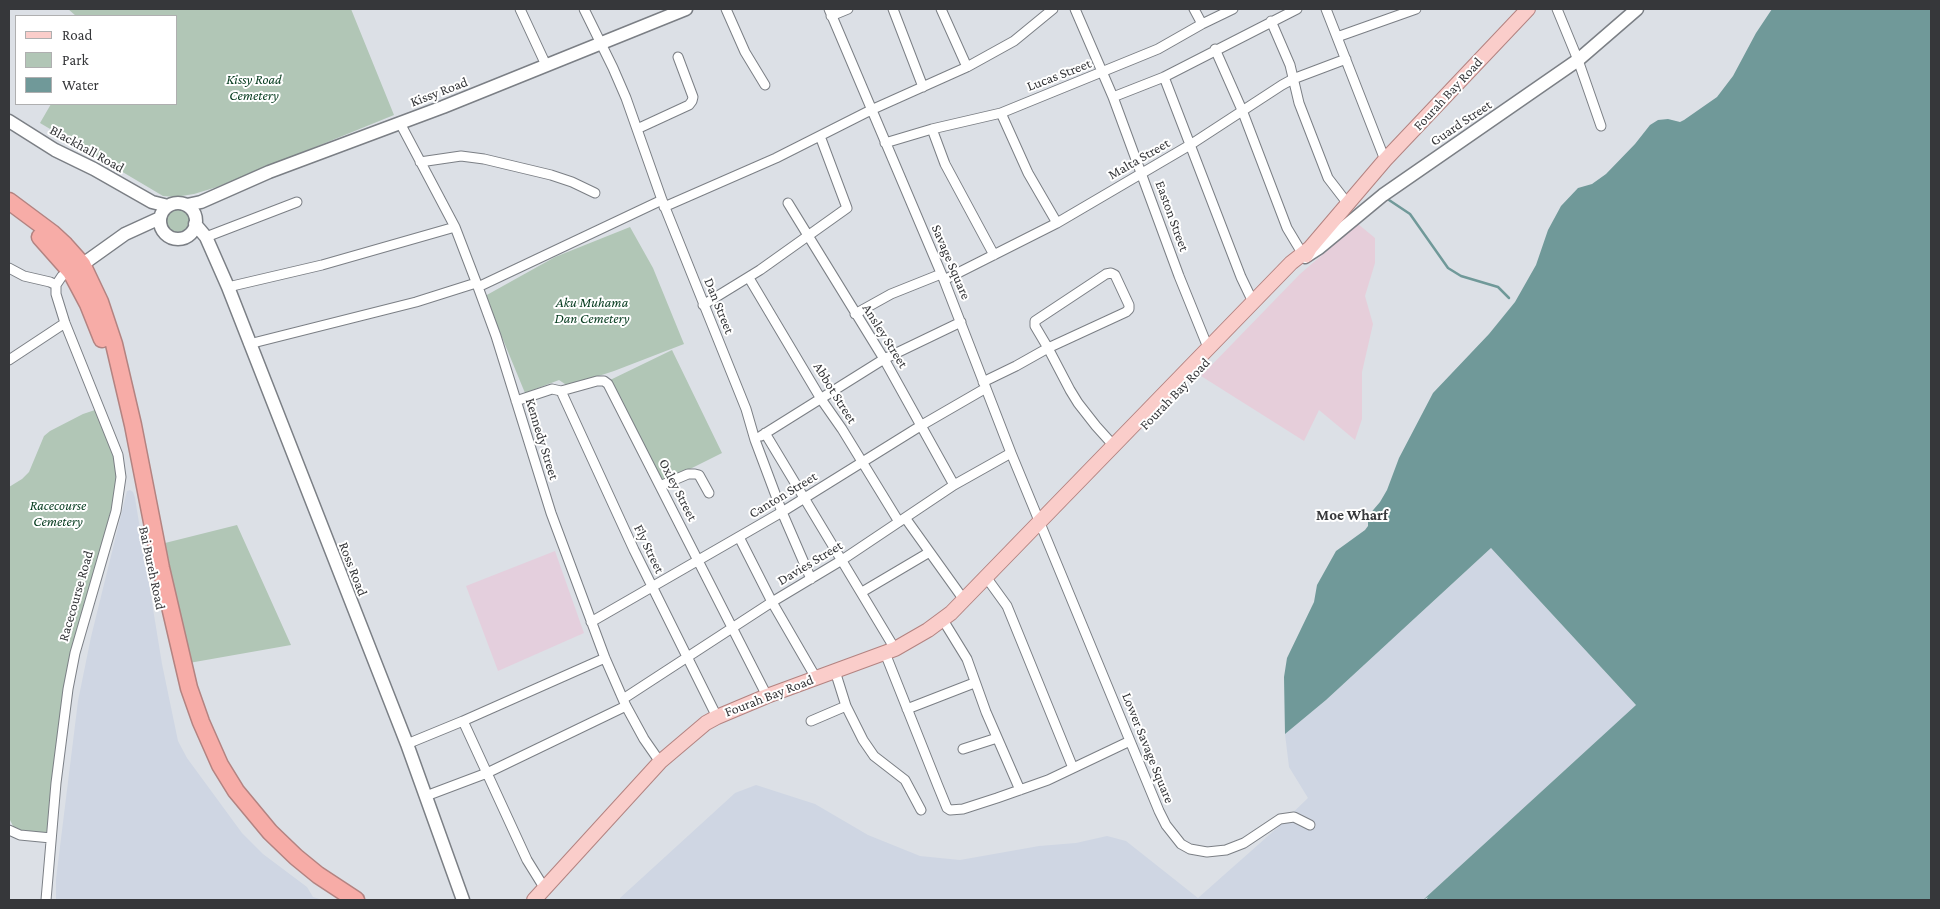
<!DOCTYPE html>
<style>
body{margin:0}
#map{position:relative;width:1940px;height:909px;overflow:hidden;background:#dce0e6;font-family:"Crimson Pro",serif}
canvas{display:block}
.frame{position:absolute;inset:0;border:10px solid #36373a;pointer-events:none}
.legend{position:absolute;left:15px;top:15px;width:162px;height:90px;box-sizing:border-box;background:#fff;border:1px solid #afafb0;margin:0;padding:6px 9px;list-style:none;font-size:15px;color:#36373a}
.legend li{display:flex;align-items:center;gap:10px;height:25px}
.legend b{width:25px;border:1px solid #afafb0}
</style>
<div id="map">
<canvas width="1940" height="909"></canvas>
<div class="frame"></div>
<ul class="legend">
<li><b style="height:6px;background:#facdca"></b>Road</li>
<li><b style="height:14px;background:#b1c6b6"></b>Park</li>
<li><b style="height:14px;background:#709999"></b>Water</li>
</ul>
</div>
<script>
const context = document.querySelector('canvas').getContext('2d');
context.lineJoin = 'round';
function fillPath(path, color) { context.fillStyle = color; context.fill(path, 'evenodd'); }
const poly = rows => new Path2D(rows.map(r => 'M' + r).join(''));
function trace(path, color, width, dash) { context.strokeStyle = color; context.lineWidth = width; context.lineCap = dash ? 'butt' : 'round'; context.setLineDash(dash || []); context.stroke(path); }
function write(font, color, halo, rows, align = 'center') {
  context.font = font + ' "Crimson Pro",serif'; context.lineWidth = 4; context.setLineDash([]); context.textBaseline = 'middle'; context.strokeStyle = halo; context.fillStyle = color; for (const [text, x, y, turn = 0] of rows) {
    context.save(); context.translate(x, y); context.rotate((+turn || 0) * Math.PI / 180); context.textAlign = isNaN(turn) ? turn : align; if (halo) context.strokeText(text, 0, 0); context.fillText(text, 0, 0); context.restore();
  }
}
fillPath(poly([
 [130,490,133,492,135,498,162,664,178,741,187,758,242,833,263,854,307,887,313,897,323,900,56,900,56,879,78,701,91,637,127,491],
 [1491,548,1636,705,1423,900,620,900,620,898,735,793,756,785,815,804,868,835,920,856,960,860,1039,846,1076,843,1107,836,1126,841,1198,898,1277,828,1308,798,1289,767,1285,734,1326,700]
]), '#cfd6e3');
fillPath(poly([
 [555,551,584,633,498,671,466,586]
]), '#e4cfdd');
fillPath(poly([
 [1358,224,1375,238,1375,263,1365,296,1373,324,1362,372,1362,419,1355,440,1319,410,1304,441,1201,376,1300,274]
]), '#e6ceda');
fillPath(poly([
 [68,9,351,9,394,115,217,187,194,194,175,197,163,196,40,123,51,104,176,104,176,16,76,16],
 '165 221a13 13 0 1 1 26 0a13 13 0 1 1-26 0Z',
 [630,227,653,268,684,344,614,371,568,386,559,380,525,393,485,296,555,257],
 [672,350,722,453,658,485,608,381],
 [95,410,116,454,117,476,113,501,65,703,49,840,19,838,9,818,9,487,22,479,29,472,44,436,50,431,83,414],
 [237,525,291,645,189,663,165,543]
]), '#b1c6b6');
fillPath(poly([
 [1772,9,1931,9,1931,900,1426,900,1428,897,1423,900,1636,705,1491,548,1326,700,1285,734,1284,677,1287,658,1314,602,1317,585,1336,551,1365,530,1368,526,1368,516,1380,502,1387,490,1399,458,1433,393,1489,334,1515,302,1536,265,1548,230,1561,206,1578,188,1592,184,1606,174,1635,144,1650,125,1658,120,1668,119,1680,122,1684,120,1717,97,1733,76,1756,33]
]), '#709999');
trace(poly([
 [1386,198,1410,214,1448,268,1461,276,1498,287,1509,298]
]), '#709999', 2.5);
const street = poly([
 [520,9,546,65],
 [584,9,613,68,626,98,662,200,746,409,755,440,782,512,811,579],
 [726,9,745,52,765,85],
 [829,9,944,280,1011,453,1159,811,1166,825,1181,844,1190,849,1207,852,1226,850,1244,843,1280,819,1294,817,1310,825],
 [893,9,923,87],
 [941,9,967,67],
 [1075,9,1113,97,1179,276,1209,350],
 [1194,9,1202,24],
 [1326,9,1385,160],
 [1557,9,1578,60,1601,126],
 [831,16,848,9],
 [1271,21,1290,65,1299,103,1328,178,1348,204],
 [1337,37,1416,9],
 [1215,49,1242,110,1287,228,1302,253],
 [1164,77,1241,277,1253,302],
 [1113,97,1164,77,1297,9],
 [1001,113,1028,173,1057,223],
 [400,123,455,227,478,287,496,336,551,513,605,658,626,706,644,739,660,762],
 [637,129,689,105,692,101,693,97,678,57],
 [932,129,945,164,994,255],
 [885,143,932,129,1001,113,1158,49,1202,24,1233,9],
 [420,162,461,156,484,159,551,175,572,182,595,193],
 [788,203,884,359,954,485],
 [664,207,776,158,871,110,967,67,1014,41,1053,9],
 [206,237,297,202],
 [9,268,24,276,50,282,56,285],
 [749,278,821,399,842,429,899,522],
 [944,280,1057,223,1190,145,1282,85,1293,79,1346,59],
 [228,287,322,265,455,227],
 [478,287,662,200],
 [703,305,760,270,847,208,820,136],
 [855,314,891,294,941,274],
 [249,344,416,302,476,283],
 [9,360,65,323],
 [983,382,1016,366,1048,348,1126,312,1129,309,1129,305,1115,275,1111,273,1106,274,1035,321,1035,326,1048,348,1070,390,1078,403,1096,426,1114,446],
 [561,391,634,550,717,717],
 [516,401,552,389,561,391,597,381,604,381,608,384,767,696],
 [765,433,895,649],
 [761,436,884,359,961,322],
 [660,486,688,474,695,474,699,475,709,493],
 [906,519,964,600],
 [739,537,772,602,816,678],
 [986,577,1007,606,1073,768],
 [862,592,928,553],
 [943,620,967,659,986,712,1020,790],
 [591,622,782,512,922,425,986,388],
 [885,653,938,786,947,808,950,810,963,809,997,798,1048,780,1130,741],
 [835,671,846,706,863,740,874,756,905,780,921,810],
 [623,699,772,602,842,560,954,485,1011,453],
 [907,709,974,683],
 [463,721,527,860,545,889],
 [811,721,846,706],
 [407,744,463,721,605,658],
 [963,749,997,738],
 [426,796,487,773,626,706],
 [9,830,20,835,51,838],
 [46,900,56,783,68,689,75,653,116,511,121,477,118,455,65,323,56,294,56,285,62,276,71,272]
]);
const secondary = poly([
 [9,121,55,150,94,169,152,202,168,206],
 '160 221a18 18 0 1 1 36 0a18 18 0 1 1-36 0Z',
 [187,205,201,202,269,172,443,107,686,9],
 [195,224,206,237,228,287,407,744,463,900],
 [1305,257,1319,248,1383,195,1578,60,1637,9],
 [76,269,125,234,160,218]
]);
const primary = poly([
 [1306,255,1310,248,1385,160,1528,9],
 [534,900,660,762,706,723,717,717,767,696,895,649,928,630,951,613,1291,263,1310,248]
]);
const highway = poly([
 [9,201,52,233,65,245,82,264,100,302,114,344,133,425,161,568,189,688,201,722,220,765,236,791,270,832,296,857,318,875,356,900],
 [40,237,71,272,88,304,102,339]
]);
trace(street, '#7b7f85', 11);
trace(secondary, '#7b7f85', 15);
trace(primary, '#b38381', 16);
trace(highway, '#b38381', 19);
trace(street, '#fff', 9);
trace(secondary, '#fff', 12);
trace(primary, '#facdca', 14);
trace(highway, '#f7aca7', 16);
write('14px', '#36373a', '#fff', [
 ["Lucas Street",1059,75,-21],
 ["Kissy Road",439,92,-21],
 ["Fourah Bay Road",1448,94,-47],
 ["Guard Street",1461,123,-34],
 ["Blackhall Road",87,149,29],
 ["Malta Street",1139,159,-30],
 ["Easton Street",1172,216,70],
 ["Savage Square",951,262,67],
 ["Dan Street",719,306,68],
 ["Ansley Street",885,336,58],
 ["Abbot Street",835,393,58],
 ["Fourah Bay Road",1175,394,-46],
 ["Kennedy Street",542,439,73],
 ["Oxley Street",678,490,63],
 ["Canton Street",783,495,-31],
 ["Fly Street",649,549,64],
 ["Davies Street",810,563,-31],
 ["Bai Bureh Road",152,568,78],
 ["Ross Road",353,569,69],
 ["Racecourse Road",76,596,-74],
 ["Fourah Bay Road",769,696,-21],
 ["Lower Savage Square",1148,748,68]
]);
write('italic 14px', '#053b1e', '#fff', [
 ["Kissy Road",254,80],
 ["Cemetery",254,96],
 ["Aku Muhama",592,303],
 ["Dan Cemetery",592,319],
 ["Racecourse",58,506],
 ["Cemetery",58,522]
]);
write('bold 15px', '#36373a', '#fff', [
 ["Moe Wharf",1352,515]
]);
</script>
